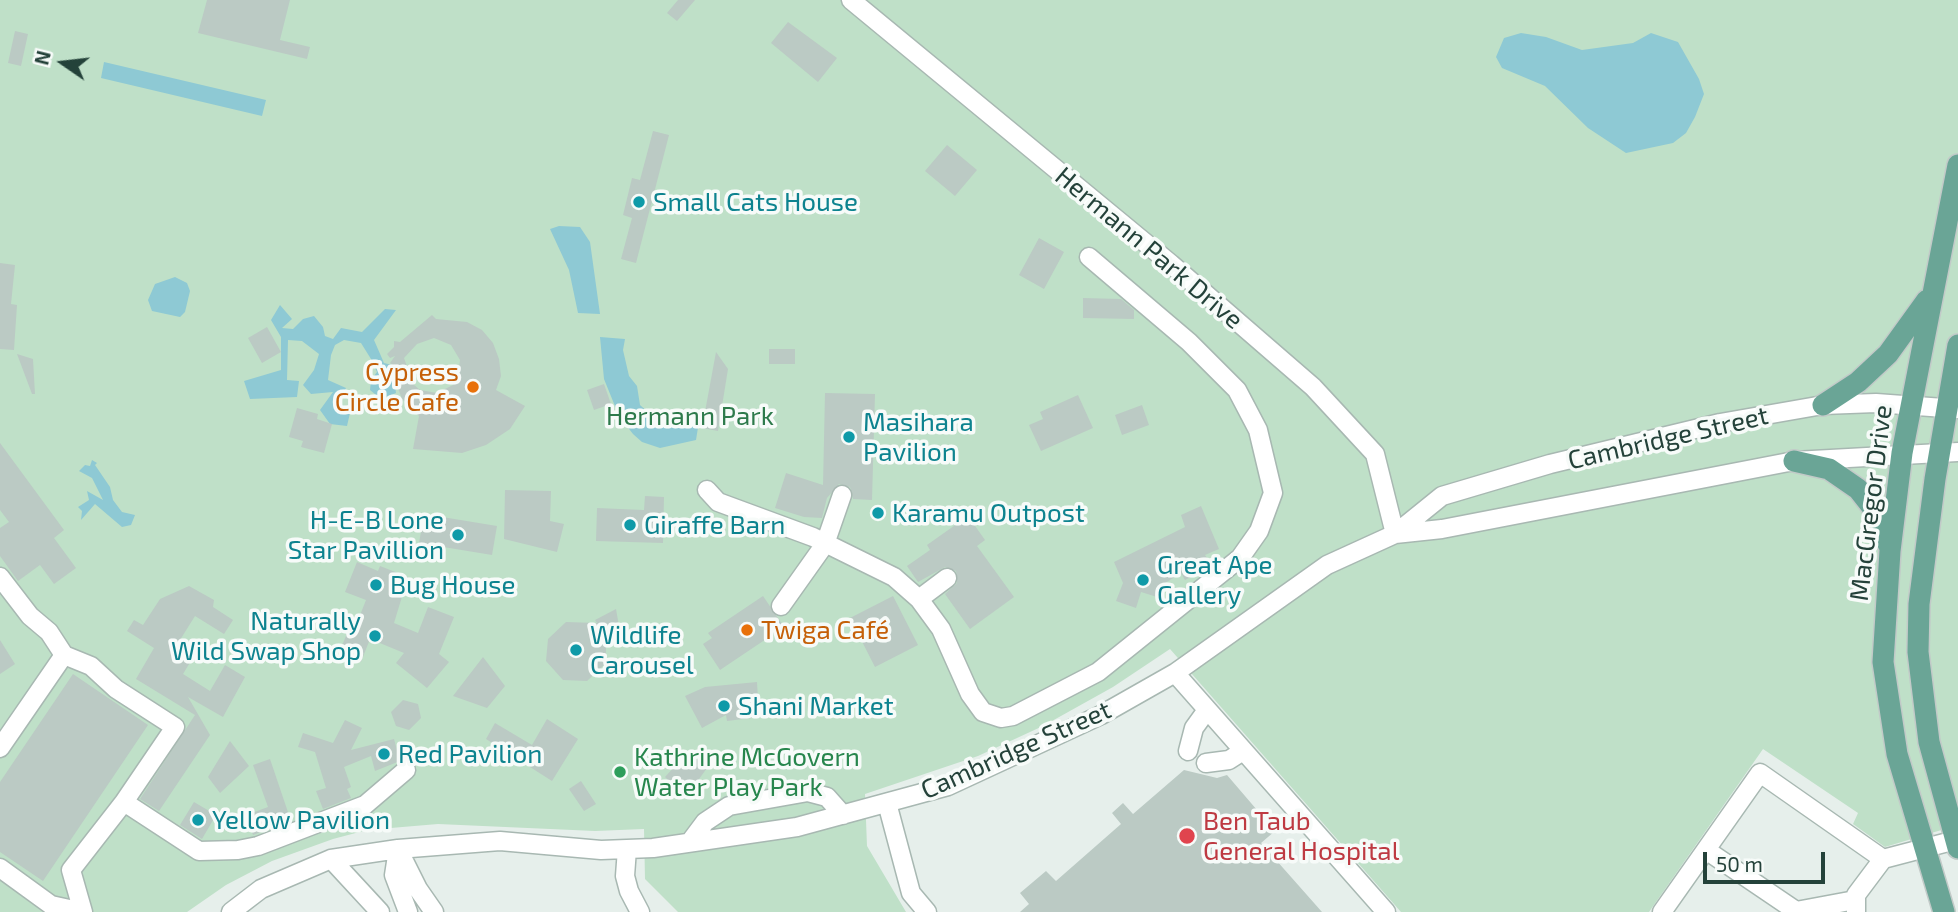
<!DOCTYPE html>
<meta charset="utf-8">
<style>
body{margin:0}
#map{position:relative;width:1958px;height:912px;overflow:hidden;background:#e6efeb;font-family:"Exo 2",sans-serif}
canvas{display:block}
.north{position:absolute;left:28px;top:28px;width:70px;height:70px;-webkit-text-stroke:5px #f7fbf9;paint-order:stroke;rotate:284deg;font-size:19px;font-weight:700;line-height:28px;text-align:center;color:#24423a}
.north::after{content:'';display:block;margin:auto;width:24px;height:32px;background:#24423a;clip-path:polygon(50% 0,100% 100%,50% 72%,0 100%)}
.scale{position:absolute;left:1703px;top:852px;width:122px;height:32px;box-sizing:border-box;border:4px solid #24423a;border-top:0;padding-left:9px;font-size:21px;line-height:24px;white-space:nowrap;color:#24423a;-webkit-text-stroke:5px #f7fbf9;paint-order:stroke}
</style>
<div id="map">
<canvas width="1958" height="912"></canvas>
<div class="north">N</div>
<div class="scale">50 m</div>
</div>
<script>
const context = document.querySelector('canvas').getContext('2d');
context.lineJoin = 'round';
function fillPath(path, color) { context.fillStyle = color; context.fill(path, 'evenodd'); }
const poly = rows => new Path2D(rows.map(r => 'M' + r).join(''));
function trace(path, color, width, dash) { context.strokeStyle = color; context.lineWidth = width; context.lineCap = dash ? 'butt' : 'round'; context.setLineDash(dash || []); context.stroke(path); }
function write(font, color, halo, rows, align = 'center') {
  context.font = font + ' "Exo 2",sans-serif'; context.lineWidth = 7; context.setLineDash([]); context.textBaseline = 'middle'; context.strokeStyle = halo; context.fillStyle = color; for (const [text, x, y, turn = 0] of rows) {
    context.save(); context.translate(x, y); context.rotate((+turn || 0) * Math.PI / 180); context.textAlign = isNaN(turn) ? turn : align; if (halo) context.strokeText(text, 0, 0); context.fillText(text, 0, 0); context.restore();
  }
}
fillPath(poly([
 [0,0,1958,0,1958,825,1885,847,1853,824,1858,813,1763,749,1649,912,1401,912,1170,649,1113,687,1043,726,978,756,865,794,867,846,906,912,678,912,645,879,644,829,595,831,438,824,367,830,333,839,272,861,226,885,187,912,0,912]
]), '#bfe0c8');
fillPath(poly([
 [1521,33,1546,37,1582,50,1633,43,1651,33,1678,42,1699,79,1704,94,1695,117,1686,133,1673,143,1626,153,1588,128,1545,86,1502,68,1496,57,1504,38],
 [104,62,266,100,262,116,101,78],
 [559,226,580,227,590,242,600,314,578,313,569,270,550,229],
 [175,277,187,283,190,291,185,312,180,317,152,311,148,300,155,284],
 [280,305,292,319,282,328,293,329,303,319,314,316,323,327,325,336,333,339,341,328,362,332,385,309,396,310,374,340,384,363,392,365,396,393,381,399,370,390,371,380,377,372,371,359,361,343,344,340,335,345,331,355,328,380,346,388,339,401,350,413,347,426,330,424,320,410,333,392,311,394,303,385,314,370,319,354,302,341,288,340,287,380,299,381,297,397,250,399,244,381,281,370,281,337,271,320],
 [600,337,625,339,623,350,629,376,637,386,640,405,653,417,667,422,700,415,696,440,660,448,642,442,633,434,619,416,604,379],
 [92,460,97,463,95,465,110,487,113,500,122,512,135,515,131,525,122,527,95,504,81,520,82,511,78,507,89,500,87,491,103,500,92,478,79,471,85,465,90,466]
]), '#8ec9d4');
fillPath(poly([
 [207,0,290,0,280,40,310,47,307,59,198,33],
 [678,0,695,0,677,21,667,13],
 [788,22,837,58,818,82,771,43],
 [15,31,28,34,21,66,8,63],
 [653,131,669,135,636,263,621,259,632,218,623,215,632,178,640,180],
 [947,145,977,170,955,196,925,171],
 [1039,238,1064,252,1044,289,1019,275],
 [0,263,15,265,11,304,17,305,14,350,0,349],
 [1083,298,1121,299,1134,310,1134,319,1083,318],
 [432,315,436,319,467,322,482,330,493,343,499,359,501,376,496,390,525,406,510,429,486,445,462,453,413,449,419,416,402,399,395,380,395,367,390,363,395,356,390,358,387,354,394,347,394,341,400,342],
 [434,338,451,345,460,360,458,377,453,385,437,393,420,390,413,384,404,358,417,344],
 [267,327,281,352,262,363,248,338],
 [769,349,795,349,795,364,769,364],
 [716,352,728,369,718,431,702,428],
 [17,354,33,359,35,394,32,394],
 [604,384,611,404,594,410,587,390],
 [825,393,875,394,872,500,853,499,850,487,839,484,827,498,822,518,804,517,775,508,786,473,823,485],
 [1078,395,1093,428,1041,451,1029,425,1043,419,1040,412],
 [1142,405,1149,425,1122,435,1115,415],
 [297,408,318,414,317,419,332,424,324,453,301,447,303,441,289,437],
 [0,443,64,530,54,538,76,568,54,584,40,565,18,581,0,556,0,528,9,522,0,510],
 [505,490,551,491,550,521,564,524,557,552,504,539],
 [645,496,664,497,663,543,596,541,597,508,644,510],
 [1201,506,1219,549,1205,555,1212,566,1185,580,1181,573,1162,585,1157,597,1141,592,1136,608,1116,601,1123,583,1114,562,1185,527,1181,515],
 [424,514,497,526,492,555,419,543],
 [968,516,985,540,977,546,1014,597,970,629,945,594,957,583,956,571,945,567,918,582,907,566,930,550,927,545],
 [357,562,378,571,380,566,408,577,394,623,418,633,428,607,454,617,439,654,449,662,427,688,396,663,404,653,370,639,361,662,339,653,348,631,353,633,366,600,345,592],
 [189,586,214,600,213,607,233,620,224,634,195,616,180,640,197,651,183,674,210,691,225,665,245,677,223,717,188,697,210,735,159,811,140,799,195,715,136,679,154,648,127,631,134,620,143,625,160,599],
 [763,596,784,627,720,670,703,644,712,638,708,633],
 [893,596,918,645,875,667,850,618],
 [616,609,620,632,606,641,606,663,587,681,563,680,546,661,548,639,566,622,597,623,595,620],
 [0,640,15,664,0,674],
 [483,657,505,686,487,708,453,696],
 [73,674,148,725,43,881,0,852,0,782],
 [757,682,759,717,727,721,726,715,702,728,685,696,705,687],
 [403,700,418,704,421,718,409,730,396,726,391,712],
 [547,719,578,739,552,781,486,739,495,723,532,745],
 [345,720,362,728,351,750,394,739,400,761,375,771,371,756,344,767,351,787,347,789,351,798,323,809,316,791,326,788,315,752,298,747,303,733,333,743],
 [230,741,249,766,220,793,208,777],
 [688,752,707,768,694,786,683,794,665,777],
 [270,759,291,821,253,835,246,815,268,807,253,765],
 [1184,770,1217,778,1227,775,1275,831,1261,843,1322,912,1020,912,1029,904,1020,893,1046,871,1056,881,1121,824,1112,813,1123,803,1133,814],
 [581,781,596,804,584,811,569,789],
 [194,802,216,815,202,839,180,825]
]), '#bbcac4');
const minor = poly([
 [851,0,1171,264,1313,387,1375,454,1395,534],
 [707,490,718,502,813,537,894,577,919,599,941,629,970,694,983,712,1001,718,1013,716,1098,672,1240,558,1259,531,1273,493,1258,430,1237,390,1189,342,1089,257],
 [1395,534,1442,529,1794,461,1958,452],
 [0,577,30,616,49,632,64,655,91,666,116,689,175,727,124,802,71,870,83,912,51,905,0,868],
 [919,599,947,578],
 [781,606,825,544,842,495],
 [1175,673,1386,912],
 [0,748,64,655],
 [1188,751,1194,728,1207,710],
 [1206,763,1229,760,1243,751],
 [124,802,199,851,238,850,258,846,365,805,406,770],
 [887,803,911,893,927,912],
 [690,842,705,822,729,806,808,792,827,797,843,815],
 [398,849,418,889,434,912],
 [398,849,394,875,408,912],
 [627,849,625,876,629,891,640,912],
 [1706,850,1796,911,1855,900],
 [331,859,380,912],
 [231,912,261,889,331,859,398,849,500,841,601,850,653,848,797,827,948,786,1101,715,1175,673,1327,565,1395,534,1442,496,1550,464,1720,423,1823,405,1876,403,1958,409],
 [1662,912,1760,773,1883,859,1956,840],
 [1856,912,1856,895,1883,859]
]);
const major = poly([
 [1958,345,1935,479,1919,604,1918,652,1929,742,1958,848],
 [1823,405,1858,382,1888,354,1927,300],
 [1794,461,1829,469,1858,489,1880,517,1888,544],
 [1944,912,1897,754,1883,662,1890,551,1902,453,1958,165]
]);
trace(minor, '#a8b8b2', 21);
trace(major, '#c2cac8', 24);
trace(minor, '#fff', 18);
trace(major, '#6aa596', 21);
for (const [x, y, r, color] of [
 [639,202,7,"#0f9aa8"],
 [473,387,7,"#e8710a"],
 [849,437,7,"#0f9aa8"],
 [878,513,7,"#0f9aa8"],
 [630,525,7,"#0f9aa8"],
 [458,535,7,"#0f9aa8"],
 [1143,580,7,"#0f9aa8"],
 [376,585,7,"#0f9aa8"],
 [747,630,7,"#e8710a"],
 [375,636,7,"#0f9aa8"],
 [576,650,7,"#0f9aa8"],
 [724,706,7,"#0f9aa8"],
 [384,754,7,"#0f9aa8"],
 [620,772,7,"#2e9e5b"],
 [198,820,7,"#0f9aa8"],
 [1187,836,9,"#e0444e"]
]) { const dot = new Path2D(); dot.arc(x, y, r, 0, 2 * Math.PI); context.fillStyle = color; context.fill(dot); trace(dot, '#f7fbf9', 2.5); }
write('26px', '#0d838f', '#f7fbf9', [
 ["Small Cats House",653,202],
 ["Masihara",863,422],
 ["Pavilion",863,452],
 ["Karamu Outpost",892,513],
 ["H-E-B Lone",444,520,"right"],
 ["Star Pavillion",444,550,"right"],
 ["Giraffe Barn",644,525],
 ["Great Ape",1157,565],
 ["Gallery",1157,595],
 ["Bug House",390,585],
 ["Naturally",361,621,"right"],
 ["Wild Swap Shop",361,651,"right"],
 ["Wildlife",590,635],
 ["Carousel",590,665],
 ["Shani Market",738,706],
 ["Red Pavilion",398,754],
 ["Yellow Pavilion",212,820]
], 'left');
write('26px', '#24423a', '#f7fbf9', [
 ["Hermann Park Drive",1149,248,40],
 ["Cambridge Street",1668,438,-13],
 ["MacGregor Drive",1871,503,-83],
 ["Cambridge Street",1016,750,-24]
]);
write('26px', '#c56008', '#f7fbf9', [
 ["Cypress",459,372],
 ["Circle Cafe",459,402],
 ["Twiga Café",761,630,"left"]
], 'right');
write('26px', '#2d7a4b', '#f7fbf9', [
 ["Hermann Park",690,416]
]);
write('26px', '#27864d', '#f7fbf9', [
 ["Kathrine McGovern",634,757],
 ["Water Play Park",634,787]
], 'left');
write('26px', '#be3a42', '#f7fbf9', [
 ["Ben Taub",1203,821],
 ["General Hospital",1203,851]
], 'left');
</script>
